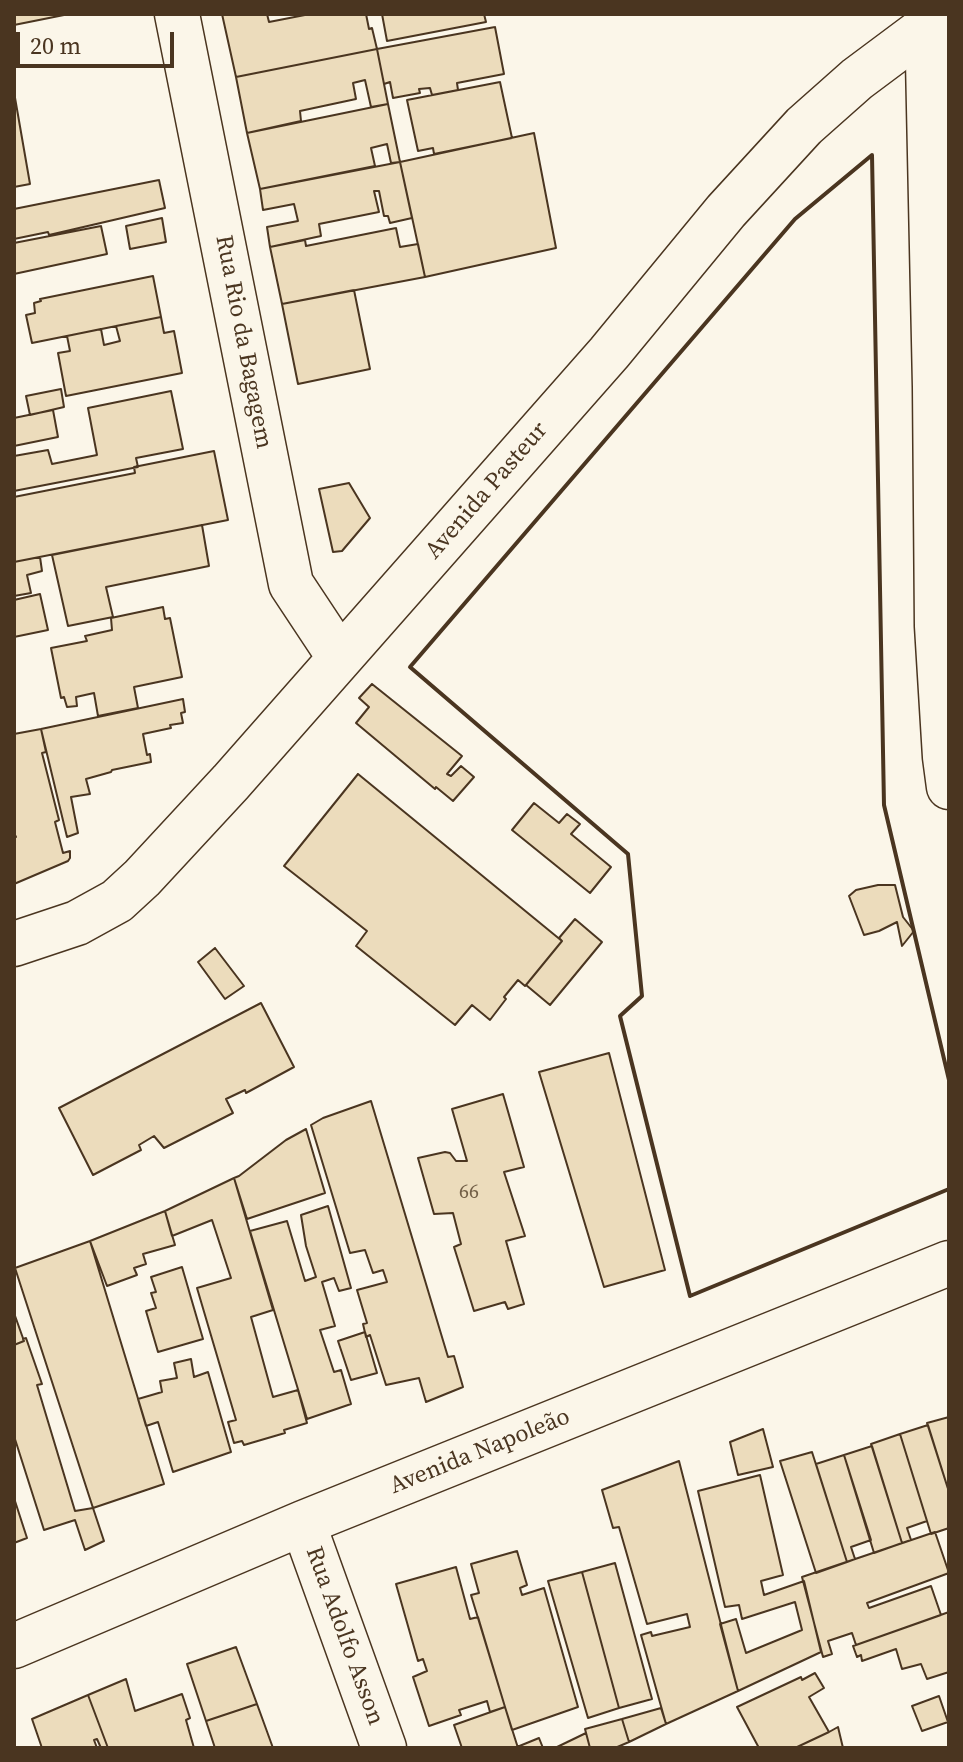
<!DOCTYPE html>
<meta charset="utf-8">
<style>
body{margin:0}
#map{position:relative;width:963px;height:1762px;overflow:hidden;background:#fbf6e9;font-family:"Source Serif 4",serif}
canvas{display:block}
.frame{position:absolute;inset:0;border:16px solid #4a3520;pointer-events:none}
.scale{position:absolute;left:16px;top:32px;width:158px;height:36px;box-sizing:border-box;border:4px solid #4a3520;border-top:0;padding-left:10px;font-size:24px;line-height:28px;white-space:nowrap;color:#4a3520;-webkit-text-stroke:6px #fbf6e9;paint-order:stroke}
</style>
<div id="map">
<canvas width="963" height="1762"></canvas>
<div class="frame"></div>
<div class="scale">20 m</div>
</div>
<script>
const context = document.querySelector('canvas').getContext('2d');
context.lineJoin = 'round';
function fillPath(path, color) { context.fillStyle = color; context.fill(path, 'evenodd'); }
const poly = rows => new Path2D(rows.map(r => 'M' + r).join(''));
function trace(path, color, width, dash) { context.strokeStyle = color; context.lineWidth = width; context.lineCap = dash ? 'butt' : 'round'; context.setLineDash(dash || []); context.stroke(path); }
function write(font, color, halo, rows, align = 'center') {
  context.font = font + ' "Source Serif 4",serif'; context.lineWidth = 6; context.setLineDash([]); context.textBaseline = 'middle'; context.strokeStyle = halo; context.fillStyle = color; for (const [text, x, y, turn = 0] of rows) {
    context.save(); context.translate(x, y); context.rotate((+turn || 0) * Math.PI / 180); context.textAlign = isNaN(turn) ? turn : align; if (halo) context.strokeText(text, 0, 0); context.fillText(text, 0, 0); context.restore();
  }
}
const building = poly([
 [14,14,69,14,14,25,14,14],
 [222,14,267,14,269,22,310,14,366,14,369,29,372,28,377,49,236,77,222,14],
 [382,14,484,14,486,22,387,41,382,14],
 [495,27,504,74,457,83,458,90,432,95,430,88,419,89,420,93,393,98,390,82,384,84,377,49,495,27],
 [377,49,388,104,371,107,365,80,353,83,356,99,300,111,301,121,247,133,236,77,377,49],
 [500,82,512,138,434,154,433,148,418,151,407,100,500,82],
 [14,92,30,184,14,187,14,92],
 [388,104,400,162,391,163,387,144,371,148,375,166,260,189,247,133,388,104],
 [534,133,556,248,425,277,400,162,534,133],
 [400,162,412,218,390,223,388,216,384,216,379,191,374,191,379,212,319,224,321,236,270,247,267,227,298,221,294,204,263,210,260,189,400,162],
 [159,180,165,208,49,235,48,232,14,239,14,209,159,180],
 [162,218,166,242,130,249,126,226,162,218],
 [101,226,107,254,14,274,14,243,101,226],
 [396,228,400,247,418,244,425,277,282,304,270,247,305,240,306,246,396,228],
 [153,276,161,317,32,343,26,315,35,313,34,303,41,301,40,299,153,276],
 [354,290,370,369,298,384,282,304,354,290],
 [161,317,164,333,174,331,182,373,66,396,58,353,70,351,67,336,101,329,104,345,120,341,116,326,161,317],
 [61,389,64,407,30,415,26,396,61,389],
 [171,391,183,449,136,458,138,467,14,491,14,456,48,450,52,464,97,455,88,408,171,391],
 [53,410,58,437,14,446,14,418,53,410],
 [214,451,228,520,14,562,14,497,135,473,134,467,214,451],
 [349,483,370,518,342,551,333,552,319,489,349,483],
 [202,525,209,566,106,587,113,617,68,626,52,555,202,525],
 [40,557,42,571,27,575,31,593,14,596,14,562,40,557],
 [40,594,48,630,14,637,14,600,40,594],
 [163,607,165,619,170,618,182,677,134,687,138,708,98,716,94,693,76,697,77,706,67,707,64,697,61,698,51,648,87,641,85,636,112,630,111,618,163,607],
 [372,684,462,756,447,774,451,776,461,766,474,777,453,801,436,787,435,789,356,723,369,707,359,698,372,684],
 [183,699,185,712,181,713,183,723,170,725,171,728,143,734,147,755,150,754,151,762,112,770,111,772,86,779,90,794,71,797,78,833,67,837,41,729,183,699],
 [41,729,46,752,42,753,59,820,55,822,63,853,70,851,70,858,68,861,14,884,14,837,16,837,14,833,14,734,41,729],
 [358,774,562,941,526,985,525,986,518,980,504,997,506,999,490,1020,472,1005,455,1025,356,946,367,931,284,866,358,774],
 [534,803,559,823,567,814,580,824,571,834,611,867,590,893,512,830,534,803],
 [878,885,895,885,903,917,914,931,902,946,897,922,879,931,864,935,849,896,856,890,878,885],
 [575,919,602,942,550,1005,526,985,562,941,559,938,575,919],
 [215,948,244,986,225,999,198,962,215,948],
 [261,1003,294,1067,246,1093,245,1090,226,1099,233,1113,164,1148,154,1136,139,1145,141,1150,93,1175,59,1108,261,1003],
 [609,1053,665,1270,604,1287,539,1072,609,1053],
 [503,1094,524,1167,504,1172,525,1236,506,1241,524,1304,508,1309,505,1302,474,1311,454,1247,461,1244,453,1213,434,1214,418,1158,445,1152,450,1153,456,1161,467,1161,452,1109,503,1094],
 [371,1101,448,1357,454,1356,463,1387,426,1402,419,1378,386,1385,370,1335,366,1337,363,1324,367,1323,357,1290,387,1282,383,1270,373,1273,365,1250,350,1253,311,1125,323,1118,371,1101],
 [306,1129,325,1193,247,1219,234,1178,239,1176,286,1140,306,1129],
 [234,1178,273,1310,251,1317,273,1397,298,1390,307,1423,284,1430,285,1433,244,1445,242,1441,234,1443,228,1422,236,1420,197,1288,231,1278,212,1220,172,1236,165,1211,234,1178],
 [328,1206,351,1288,339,1291,334,1278,322,1282,335,1326,320,1330,334,1372,341,1370,351,1404,307,1419,250,1231,287,1221,305,1281,316,1277,306,1246,301,1215,328,1206],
 [165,1211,175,1245,143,1254,146,1264,134,1268,137,1275,107,1286,90,1241,165,1211],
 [90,1241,164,1484,93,1508,15,1268,90,1241],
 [182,1267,203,1339,158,1352,146,1311,156,1308,151,1293,156,1292,151,1277,182,1267],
 [14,1313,24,1341,14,1345,14,1313],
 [365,1332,377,1373,351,1380,338,1341,365,1332],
 [26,1338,42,1384,37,1385,75,1511,93,1508,104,1541,85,1550,75,1520,44,1530,14,1436,14,1345,24,1341,23,1339,26,1338],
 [191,1359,194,1377,208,1372,231,1452,173,1472,158,1422,146,1426,138,1399,162,1392,160,1381,177,1378,174,1363,191,1359],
 [949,1417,949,1492,927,1423,949,1417],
 [928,1425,949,1492,949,1528,931,1534,900,1434,928,1425],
 [763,1429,773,1467,738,1475,730,1442,763,1429],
 [900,1434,927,1521,907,1528,911,1540,902,1543,871,1444,900,1434],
 [872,1446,902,1543,874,1553,844,1455,872,1446],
 [812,1452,847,1562,816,1573,780,1461,812,1452],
 [844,1455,871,1540,851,1547,855,1559,847,1562,816,1464,844,1455],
 [679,1461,738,1691,666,1724,641,1635,651,1632,652,1636,690,1627,687,1614,647,1624,619,1527,613,1528,602,1490,679,1461],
 [760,1475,783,1575,761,1581,764,1595,804,1581,821,1652,738,1691,720,1624,736,1619,746,1653,802,1630,795,1602,742,1619,739,1605,725,1607,698,1491,760,1475],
 [14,1498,27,1538,14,1543,14,1498],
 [935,1532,949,1573,867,1603,869,1608,931,1586,941,1615,856,1645,852,1633,828,1641,832,1654,823,1657,802,1577,935,1532],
 [517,1551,527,1585,520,1588,522,1595,544,1588,578,1707,512,1730,471,1595,479,1593,471,1564,517,1551],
 [615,1563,652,1699,619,1708,582,1572,615,1563],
 [456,1567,470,1619,478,1617,505,1707,490,1712,487,1701,459,1710,461,1715,429,1726,413,1677,427,1671,423,1659,418,1661,396,1584,456,1567],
 [582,1572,619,1708,588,1718,548,1581,582,1572],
 [949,1612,949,1672,927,1679,921,1664,902,1669,896,1649,862,1661,861,1655,857,1657,853,1646,856,1645,949,1612],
 [236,1647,257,1704,206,1721,187,1664,236,1647],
 [815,1673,824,1688,809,1697,829,1732,795,1748,759,1748,737,1707,801,1677,802,1680,815,1673],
 [126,1679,135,1711,182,1694,190,1718,186,1720,194,1748,108,1748,88,1695,126,1679],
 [88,1695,108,1748,101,1748,97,1739,94,1740,97,1748,42,1748,32,1719,88,1695],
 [939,1696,948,1722,922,1731,912,1706,939,1696],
 [257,1704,273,1748,215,1748,206,1721,257,1704],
 [505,1707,518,1748,462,1748,454,1725,505,1707],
 [661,1708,666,1724,629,1742,622,1719,661,1708],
 [622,1719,629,1742,615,1748,590,1748,585,1729,622,1719],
 [838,1727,843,1748,795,1748,829,1732,838,1727],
 [586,1733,590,1748,555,1748,586,1733],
 [539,1738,543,1748,518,1748,517,1747,539,1738]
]);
fillPath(building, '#ecdcbc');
trace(building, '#4a3520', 2);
const street = poly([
 [177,14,291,584,340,658],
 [14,944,77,923,117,901,142,878,231,782,609,353,726,211,804,126,857,79,928,26,949,18],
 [303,1523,384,1748],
 [14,1646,303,1523,949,1263]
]);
const secondary = poly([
 [927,14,935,387,937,626,945,757,949,787]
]);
trace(street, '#4a3520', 47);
trace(secondary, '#4a3520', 47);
trace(street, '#fbf6e9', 44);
trace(secondary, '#fbf6e9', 44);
trace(poly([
 [949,1080,884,805,872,155,795,219,410,667,628,854,642,996,620,1016,690,1296,949,1189]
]), '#4a3520', 4);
write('20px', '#725f47', null, [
 ["66",469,1193]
]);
write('24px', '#4a3520', '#fbf6e9', [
 ["Rua Rio da Bagagem",243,342,79],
 ["Avenida Pasteur",487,491,-49],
 ["Avenida Napoleão",480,1452,-22],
 ["Rua Adolfo Asson",344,1636,70]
]);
</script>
